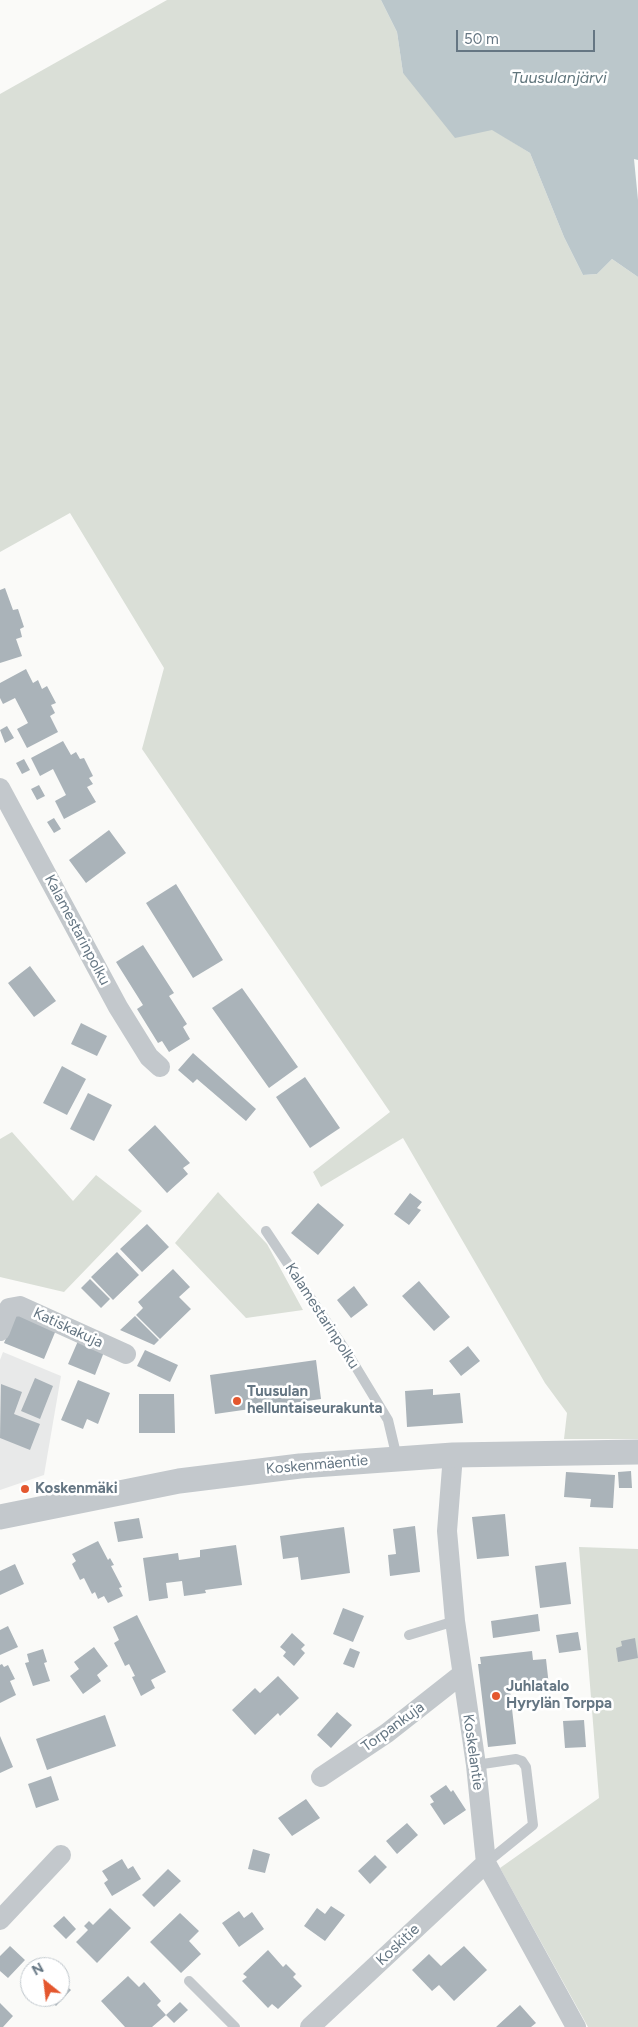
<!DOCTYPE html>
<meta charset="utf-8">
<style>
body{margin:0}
#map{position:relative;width:638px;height:2027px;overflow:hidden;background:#fafaf8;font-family:Figtree,sans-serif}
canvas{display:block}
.north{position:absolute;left:20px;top:1957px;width:50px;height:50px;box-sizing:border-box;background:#fff;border:1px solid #c1c8cd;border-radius:50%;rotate:331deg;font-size:14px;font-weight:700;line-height:20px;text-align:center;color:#657683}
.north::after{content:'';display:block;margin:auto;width:18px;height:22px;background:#e4572e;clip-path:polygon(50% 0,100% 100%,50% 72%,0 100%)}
.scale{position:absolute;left:456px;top:30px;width:139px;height:22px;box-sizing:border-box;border:2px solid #657683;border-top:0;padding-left:6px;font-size:15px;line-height:18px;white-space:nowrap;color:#657683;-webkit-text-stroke:4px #fff;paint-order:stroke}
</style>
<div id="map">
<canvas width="638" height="2027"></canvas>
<div class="north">N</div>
<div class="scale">50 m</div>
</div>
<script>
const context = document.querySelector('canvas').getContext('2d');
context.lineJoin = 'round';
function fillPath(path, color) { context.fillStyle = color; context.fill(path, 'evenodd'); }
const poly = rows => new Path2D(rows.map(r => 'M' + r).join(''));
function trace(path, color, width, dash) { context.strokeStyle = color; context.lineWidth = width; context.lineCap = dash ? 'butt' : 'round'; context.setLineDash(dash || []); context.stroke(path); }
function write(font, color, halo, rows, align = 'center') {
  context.font = font + ' Figtree,sans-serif'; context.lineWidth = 5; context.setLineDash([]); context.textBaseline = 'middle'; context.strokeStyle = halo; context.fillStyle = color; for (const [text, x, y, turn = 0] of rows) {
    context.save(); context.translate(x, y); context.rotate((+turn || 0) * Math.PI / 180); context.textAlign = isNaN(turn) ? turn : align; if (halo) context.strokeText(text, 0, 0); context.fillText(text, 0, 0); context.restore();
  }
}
fillPath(poly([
 [3,1352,61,1376,44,1475,0,1490,0,1360]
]), '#e8e9e9');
fillPath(poly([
 [167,0,381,0,397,32,403,73,530,153,564,237,583,275,597,274,612,259,638,277,638,1439,564,1439,567,1413,545,1383,403,1138,321,1187,313,1172,390,1112,142,749,164,668,70,513,0,552,0,94],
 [12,1132,73,1201,96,1175,142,1211,64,1292,0,1277,0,1139],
 [218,1192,267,1244,303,1310,246,1318,175,1243],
 [579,1547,638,1549,638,2027,588,2027,500,1868,599,1798]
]), '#dadfd7');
fillPath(poly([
 [381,0,638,0,638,160,634,159,638,200,638,277,612,259,597,274,583,275,564,237,530,153,492,130,455,138,403,73,397,32]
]), '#bbc7cb');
fillPath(poly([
 [5,588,13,610,18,609,24,627,20,629,22,637,16,639,22,656,0,663,0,590],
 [26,669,33,683,38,680,42,689,47,686,56,703,51,705,55,713,50,716,58,732,27,748,17,729,28,723,15,698,3,704,0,698,0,683],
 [7,726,14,738,5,743,0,730],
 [63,741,71,755,76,752,80,759,84,758,93,776,89,778,93,784,87,787,96,802,64,819,55,801,66,795,53,769,40,776,31,758],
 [24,759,30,770,22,774,16,763],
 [39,785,45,796,37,800,31,789],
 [54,818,61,829,54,833,47,822],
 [109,830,126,853,86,883,69,860],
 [176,884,223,960,193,978,146,903],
 [143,945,174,993,169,996,187,1024,183,1027,190,1039,169,1052,162,1041,158,1043,137,1009,143,1005,116,962],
 [30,966,56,1001,34,1017,8,983],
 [242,988,298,1067,269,1088,212,1008],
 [81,1023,107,1036,97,1056,71,1044],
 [193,1053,256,1109,246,1121,197,1079,193,1083,178,1070],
 [62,1066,86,1079,67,1115,43,1103],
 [305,1077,340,1128,310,1148,276,1097],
 [88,1093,112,1105,94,1141,70,1129],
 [155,1125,190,1163,183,1168,188,1174,167,1193,128,1150],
 [410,1193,422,1202,417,1208,421,1210,409,1225,394,1214],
 [318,1203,344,1225,318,1255,291,1233],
 [147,1224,169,1247,142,1272,120,1249],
 [117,1252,139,1275,113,1300,91,1277],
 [173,1269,190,1287,179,1297,191,1309,160,1339,136,1315,143,1308,138,1302],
 [90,1279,110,1299,101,1308,81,1288],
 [419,1281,450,1317,434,1331,402,1296],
 [354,1286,368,1305,351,1318,337,1300],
 [16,1314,56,1330,44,1359,4,1343],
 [135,1316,159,1340,154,1345,120,1330],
 [78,1341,104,1352,95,1375,68,1364],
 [468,1346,480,1361,461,1376,449,1361],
 [145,1350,178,1365,170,1382,137,1366],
 [316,1360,321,1399,215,1414,210,1375],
 [35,1378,53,1386,40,1419,21,1411],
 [78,1380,110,1393,98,1424,87,1419,83,1429,61,1420],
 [1,1384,22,1392,14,1414,40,1424,30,1450,0,1438],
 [433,1389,433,1395,460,1393,463,1423,407,1427,405,1391],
 [139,1394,174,1394,175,1433,139,1433],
 [631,1471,632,1488,619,1488,618,1472],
 [566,1472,615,1475,613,1508,590,1507,591,1499,564,1497],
 [505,1514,509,1556,477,1559,472,1517],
 [139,1518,143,1538,118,1542,114,1522],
 [415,1526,420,1572,390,1576,388,1555,396,1554,393,1529],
 [344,1527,350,1573,301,1580,298,1557,283,1559,280,1536],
 [98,1541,108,1560,110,1558,114,1565,111,1566,122,1587,119,1588,123,1596,108,1603,104,1596,98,1599,95,1592,92,1594,84,1578,80,1580,72,1564,76,1561,72,1554],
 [236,1545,242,1585,205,1590,206,1593,184,1596,182,1581,166,1583,168,1598,149,1601,143,1558,178,1553,179,1560,200,1557,200,1550],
 [566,1562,571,1604,540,1608,535,1566],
 [15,1564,24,1584,0,1595,0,1571],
 [343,1608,364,1616,353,1642,333,1634],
 [538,1614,540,1631,493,1638,491,1621],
 [137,1615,166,1672,151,1680,155,1688,141,1696,132,1677,135,1676,129,1664,125,1666,114,1643,119,1640,113,1627],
 [8,1626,18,1647,0,1655,0,1630],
 [578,1632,581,1650,559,1653,556,1635],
 [292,1633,305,1645,301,1649,305,1653,294,1666,283,1656,286,1652,280,1647],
 [635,1638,638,1658,618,1662,616,1648,622,1646,621,1641],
 [94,1647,108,1666,97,1675,101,1681,83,1694,70,1676,79,1669,74,1662],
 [350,1648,360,1652,354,1668,343,1664],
 [43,1649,47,1662,44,1663,50,1681,33,1686,25,1663,29,1662,27,1654],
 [532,1651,533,1660,546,1659,549,1686,510,1691,516,1744,488,1747,478,1664,481,1664,480,1657],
 [2,1664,4,1667,8,1665,15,1679,10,1681,16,1695,0,1703,0,1665],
 [278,1676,299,1698,280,1716,278,1713,255,1735,232,1710,255,1688,260,1693],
 [337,1712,352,1725,331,1748,317,1735],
 [105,1715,116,1746,47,1770,36,1739],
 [584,1720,586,1747,565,1748,563,1721],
 [0,1736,13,1767,0,1773],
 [51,1776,59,1800,36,1808,28,1784],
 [446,1785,451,1792,453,1790,466,1810,444,1825,430,1804,434,1802,430,1796],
 [306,1799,320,1818,292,1836,278,1818],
 [407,1823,418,1835,397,1854,386,1841],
 [253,1849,270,1854,265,1873,248,1869],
 [375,1855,387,1867,370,1884,358,1871],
 [122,1859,128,1869,133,1866,141,1879,112,1896,104,1883,108,1880,102,1871],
 [168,1869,181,1881,154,1907,142,1895],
 [331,1906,345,1915,325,1941,304,1926,317,1908,325,1914],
 [110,1908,131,1928,97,1963,76,1942,88,1930,84,1926,89,1921,93,1925],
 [239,1911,244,1918,252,1912,264,1929,239,1947,222,1923],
 [180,1913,199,1931,189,1941,201,1954,181,1973,150,1942],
 [64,1916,76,1929,66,1939,53,1926],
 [10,1946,25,1960,8,1978,0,1971,0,1956],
 [464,1946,487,1970,454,2001,439,1985,432,1991,412,1970,429,1954,441,1966],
 [268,1950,283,1967,286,1964,296,1974,293,1977,302,1986,278,2009,272,2004,268,2008,242,1981,247,1977,243,1974],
 [128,1976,139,1987,144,1982,161,2001,157,2005,166,2015,152,2027,125,2027,101,2001],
 [62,1982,71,1990,56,2006,46,1997,60,1997],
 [180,2002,188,2010,174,2023,166,2015],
 [0,2003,13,2016,3,2027,0,2027],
 [520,2005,536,2023,531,2027,496,2027]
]), '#aab3b9');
trace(poly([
 [266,1231,348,1354,388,1420,397,1458],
 [409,1635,455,1621],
 [476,1765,516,1759,522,1761,526,1767,533,1825,486,1863],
 [189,1981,235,2027]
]), '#c3c8cc', 10);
trace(poly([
 [0,788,118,1007,149,1057,160,1067],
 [0,1331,9,1308,20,1306,126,1354],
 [453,1455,447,1531,455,1621,476,1765,486,1863,576,2027],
 [321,1777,387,1733,462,1674],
 [0,1920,61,1855],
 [310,2027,486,1863]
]), '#c3c8cc', 20);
trace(poly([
 [0,1517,179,1481,300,1466,453,1455,638,1452]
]), '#c3c8cc', 25);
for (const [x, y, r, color] of [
 [237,1401,5,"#e4572e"],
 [25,1489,5,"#e4572e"],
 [496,1696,5,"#e4572e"]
]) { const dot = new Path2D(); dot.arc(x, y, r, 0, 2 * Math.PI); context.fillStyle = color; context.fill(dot); trace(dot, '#fff', 2); }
write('15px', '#657683', '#fff', [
 ["Kalamestarinpolku",77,930,62],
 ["Kalamestarinpolku",322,1316,57],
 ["Katiskakuja",68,1328,25],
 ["Koskenmäentie",317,1465,-5],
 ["Torpankuja",393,1727,-36],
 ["Koskelantie",473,1752,82],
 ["Koskitie",398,1945,-43]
]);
write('bold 15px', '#657683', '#fff', [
 ["Tuusulan",247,1392],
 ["helluntaiseurakunta",247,1409],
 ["Koskenmäki",35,1489],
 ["Juhlatalo",506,1687],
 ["Hyrylän Torppa",506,1704]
], 'left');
write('italic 16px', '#60757c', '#fff', [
 ["Tuusulanjärvi",559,78]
]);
</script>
